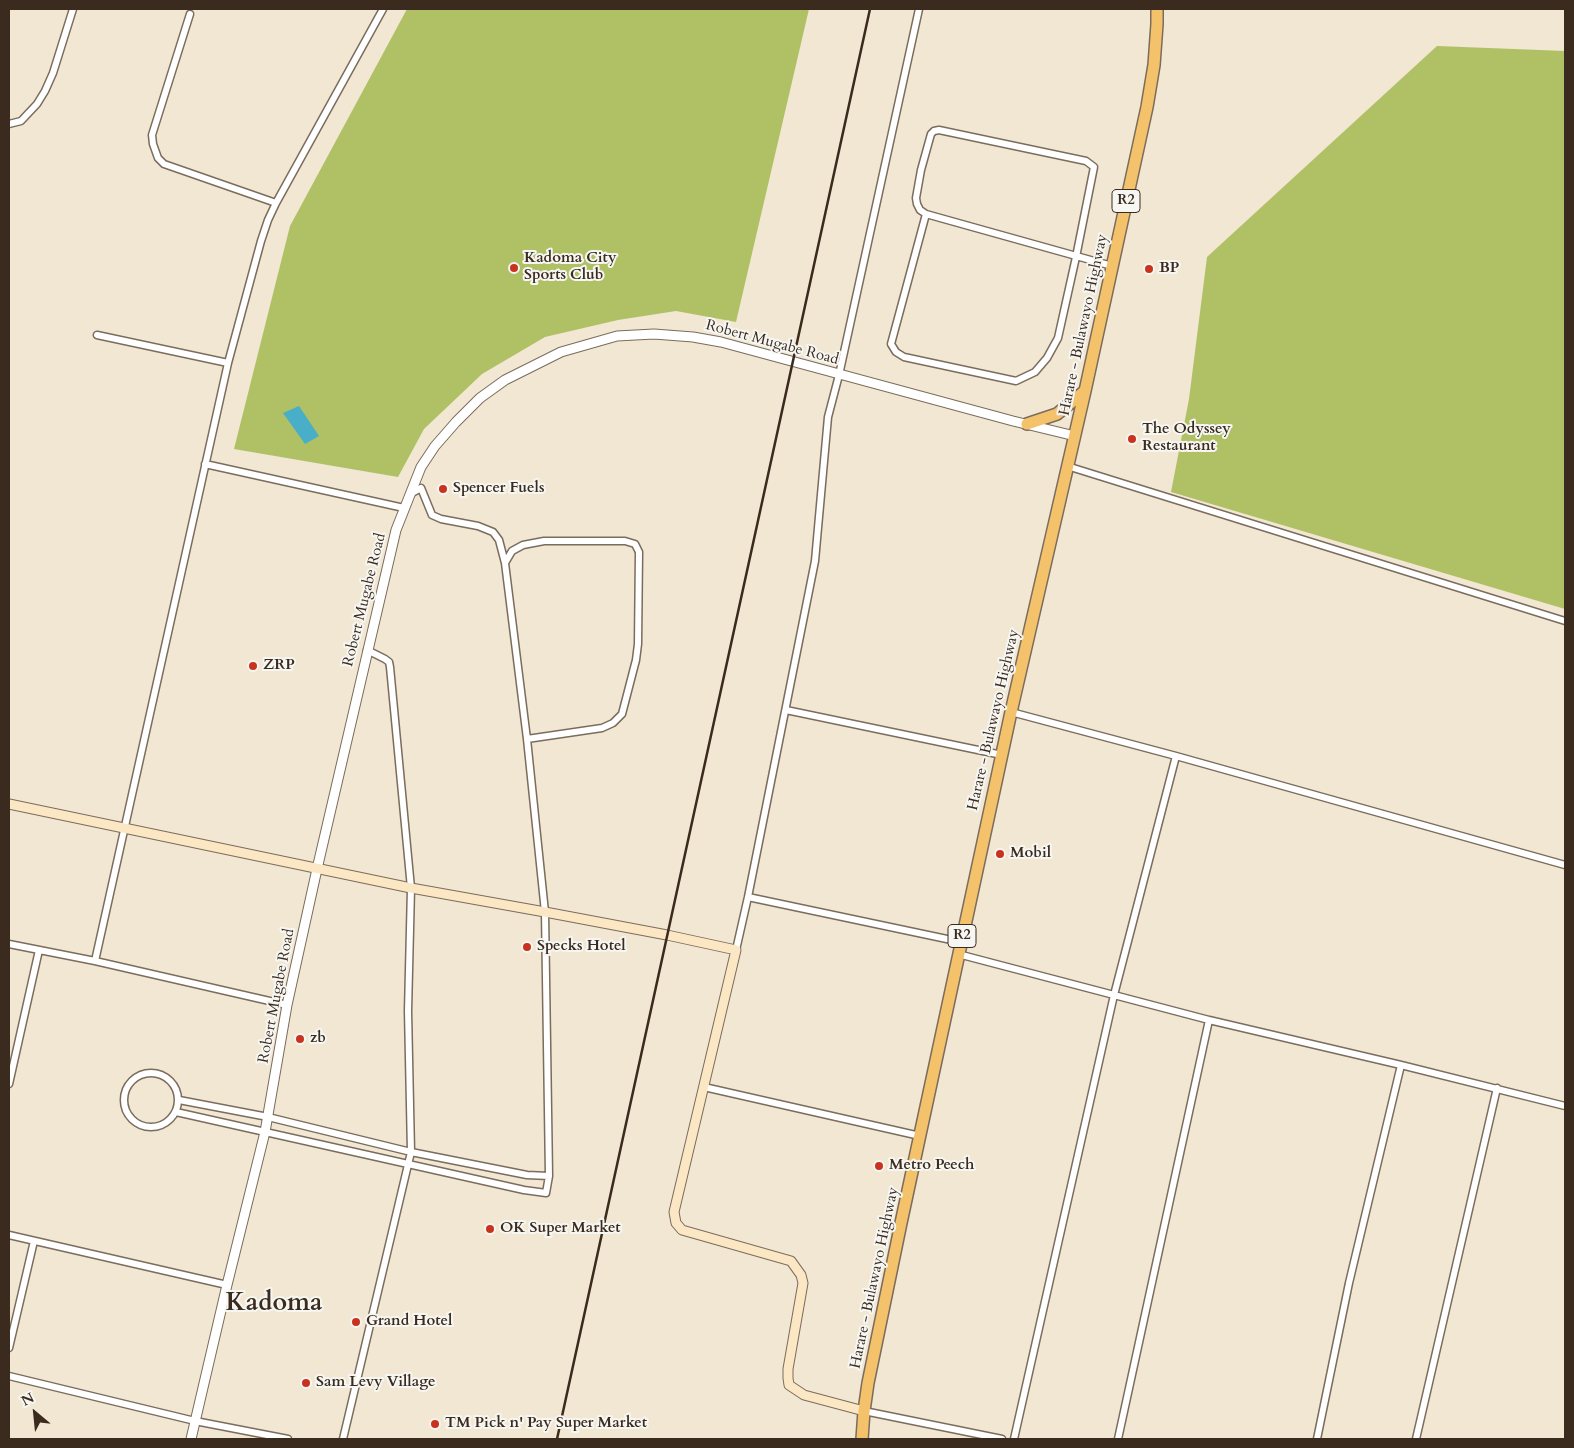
<!DOCTYPE html>
<style>
body{margin:0}
#map{position:relative;width:1574px;height:1448px;overflow:hidden;background:#f1e7d2;font-family:Cardo,serif}
canvas{display:block}
.frame{position:absolute;inset:0;border:10px solid #3b2a1e;pointer-events:none}
.north{position:absolute;left:10px;top:1388px;width:50px;height:50px;-webkit-text-stroke:4px #f6f6f2;paint-order:stroke;rotate:332deg;font-size:14px;font-weight:700;line-height:20px;text-align:center;color:#3b2a1e}
.north::after{content:'';display:block;margin:auto;width:18px;height:22px;background:#3b2a1e;clip-path:polygon(50% 0,100% 100%,50% 72%,0 100%)}
</style>
<div id="map">
<canvas width="1574" height="1448"></canvas>
<div class="frame"></div>
<div class="north">N</div>
</div>
<script>
const context = document.querySelector('canvas').getContext('2d');
context.lineJoin = 'round';
function fillPath(path, color) { context.fillStyle = color; context.fill(path, 'evenodd'); }
const poly = rows => new Path2D(rows.map(r => 'M' + r).join(''));
function trace(path, color, width, dash) { context.strokeStyle = color; context.lineWidth = width; context.lineCap = dash ? 'butt' : 'round'; context.setLineDash(dash || []); context.stroke(path); }
function write(font, color, halo, rows, align = 'center') {
  context.font = font + ' Cardo,serif'; context.lineWidth = 4; context.setLineDash([]); context.textBaseline = 'middle'; context.strokeStyle = halo; context.fillStyle = color; for (const [text, x, y, turn = 0] of rows) {
    context.save(); context.translate(x, y); context.rotate((+turn || 0) * Math.PI / 180); context.textAlign = isNaN(turn) ? turn : align; if (halo) context.strokeText(text, 0, 0); context.fillText(text, 0, 0); context.restore();
  }
}
fillPath(poly([
 [407,9,809,9,736,322,676,311,618,320,545,337,482,374,424,429,398,477,234,449,290,226],
 [1437,46,1565,51,1565,609,1171,492,1189,399,1207,257]
]), '#afc164');
fillPath(poly([
 [299,406,319,436,305,444,283,413]
]), '#49afc8');
const minor = poly([
 [190,14,152,135,153,144,158,158,164,164,276,203],
 [9,124,21,121,37,104,45,91,53,73,73,9],
 [939,130,1086,161,1094,167,1076,257,1058,338,1047,358,1035,372,1016,381,904,357,896,352,891,344,926,214,920,210,917,204,916,198,921,170,931,134,934,131,939,130],
 [926,214,1112,266],
 [97,335,228,363],
 [205,464,404,508],
 [1067,466,1565,621],
 [410,494,421,488,432,515,441,519,478,526,493,532,499,540,505,563],
 [786,710,1002,755],
 [1011,712,1176,756,1565,865],
 [748,897,961,942],
 [9,944,95,961,287,1005],
 [736,950,748,897,815,561,828,417,839,375,919,9],
 [958,954,1209,1020,1401,1065,1565,1106],
 [95,961,228,363,261,241,268,220,276,203,383,9],
 '124 1100a27 27 0 1 1 54 0a27 27 0 1 1-54 0Z',
 [9,1084,39,950],
 [704,1087,920,1136],
 [179,1100,268,1117,411,1152,527,1175,549,1176],
 [176,1112,524,1190,546,1193,549,1176,545,912,527,739,505,563,512,551,523,545,544,541,625,541,635,544,639,552,638,644,636,660,622,714,613,723,602,728,527,739],
 [9,1235,227,1285],
 [9,1348,34,1241],
 [9,1376,195,1421,288,1439],
 [864,1411,1002,1439],
 [343,1439,411,1152,408,1011,411,888,390,667,389,662,385,659,367,650],
 [1014,1439,1114,995,1176,756],
 [1118,1439,1209,1020],
 [1317,1439,1349,1283,1401,1065],
 [1416,1439,1497,1088]
]);
const tertiary = poly([
 [191,1439,227,1285,265,1132,287,1005,317,869,396,530,421,467,435,446,456,422,480,398,505,380,561,352,617,336,654,334,693,337,721,342,1013,421,1075,436]
]);
const secondary = poly([
 [9,804,411,888,545,912,667,935,736,950,674,1212,676,1223,682,1230,791,1261,801,1275,803,1283,788,1369,788,1378,789,1385,804,1395,864,1411]
]);
const trunk = poly([
 [1027,424,1057,414,1085,391],
 [862,1439,864,1411,868,1383,901,1223,1011,712,1085,391,1147,107,1154,65,1157,24,1157,9]
]);
trace(minor, '#7b6c5d', 9);
trace(tertiary, '#7b6c5d', 11);
trace(secondary, '#7b6c5d', 11);
trace(trunk, '#7b6c5d', 14);
trace(minor, '#fff', 6);
trace(tertiary, '#fff', 9);
trace(secondary, '#fbe7c3', 9);
trace(trunk, '#f4c26a', 11);
trace(poly([
 [557,1439,870,9]
]), '#3b2a1e', 2.5);
for (const [x, y, r, color] of [
 [514,268,5,"#c8321e"],
 [1149,269,5,"#c8321e"],
 [1132,439,5,"#c8321e"],
 [443,489,5,"#c8321e"],
 [253,666,5,"#c8321e"],
 [1000,854,5,"#c8321e"],
 [527,947,5,"#c8321e"],
 [300,1039,5,"#c8321e"],
 [879,1166,5,"#c8321e"],
 [490,1229,5,"#c8321e"],
 [356,1322,5,"#c8321e"],
 [306,1383,5,"#c8321e"],
 [435,1424,5,"#c8321e"]
]) { const dot = new Path2D(); dot.arc(x, y, r, 0, 2 * Math.PI); context.fillStyle = color; context.fill(dot); trace(dot, '#f6f6f2', 2); }
for (const [x, y, w] of [
 [1126,201,28],
 [962,936,28]
]) { const box = new Path2D(); box.roundRect(x - w / 2, y - 11.5, w, 23, 4); context.fillStyle = '#f6f6f2'; context.fill(box); trace(box, '#3b2a1e', 1); }
write('bold 14px', '#3b2a1e', null, [
 ["R2",1126,201],
 ["R2",962,936]
]);
write('bold 15px', '#3b2a1e', '#f6f6f2', [
 ["Kadoma City",524,259],
 ["Sports Club",524,276],
 ["BP",1159,269],
 ["The Odyssey",1142,430],
 ["Restaurant",1142,447],
 ["Spencer Fuels",453,489],
 ["ZRP",263,666],
 ["Mobil",1010,854],
 ["Specks Hotel",537,947],
 ["zb",310,1039],
 ["Metro Peech",889,1166],
 ["OK Super Market",500,1229],
 ["Grand Hotel",366,1322],
 ["Sam Levy Village",316,1383],
 ["TM Pick n' Pay Super Market",445,1424]
], 'left');
write('15px', '#3b2a1e', '#f6f6f2', [
 ["Harare - Bulawayo Highway",1084,325,-78],
 ["Robert Mugabe Road",772,343,15],
 ["Robert Mugabe Road",365,600,-76],
 ["Harare - Bulawayo Highway",994,720,-77],
 ["Robert Mugabe Road",277,996,-79],
 ["Harare - Bulawayo Highway",875,1278,-78]
]);
write('bold 25px', '#3b2a1e', '#f6f6f2', [
 ["Kadoma",274,1304]
]);
</script>
